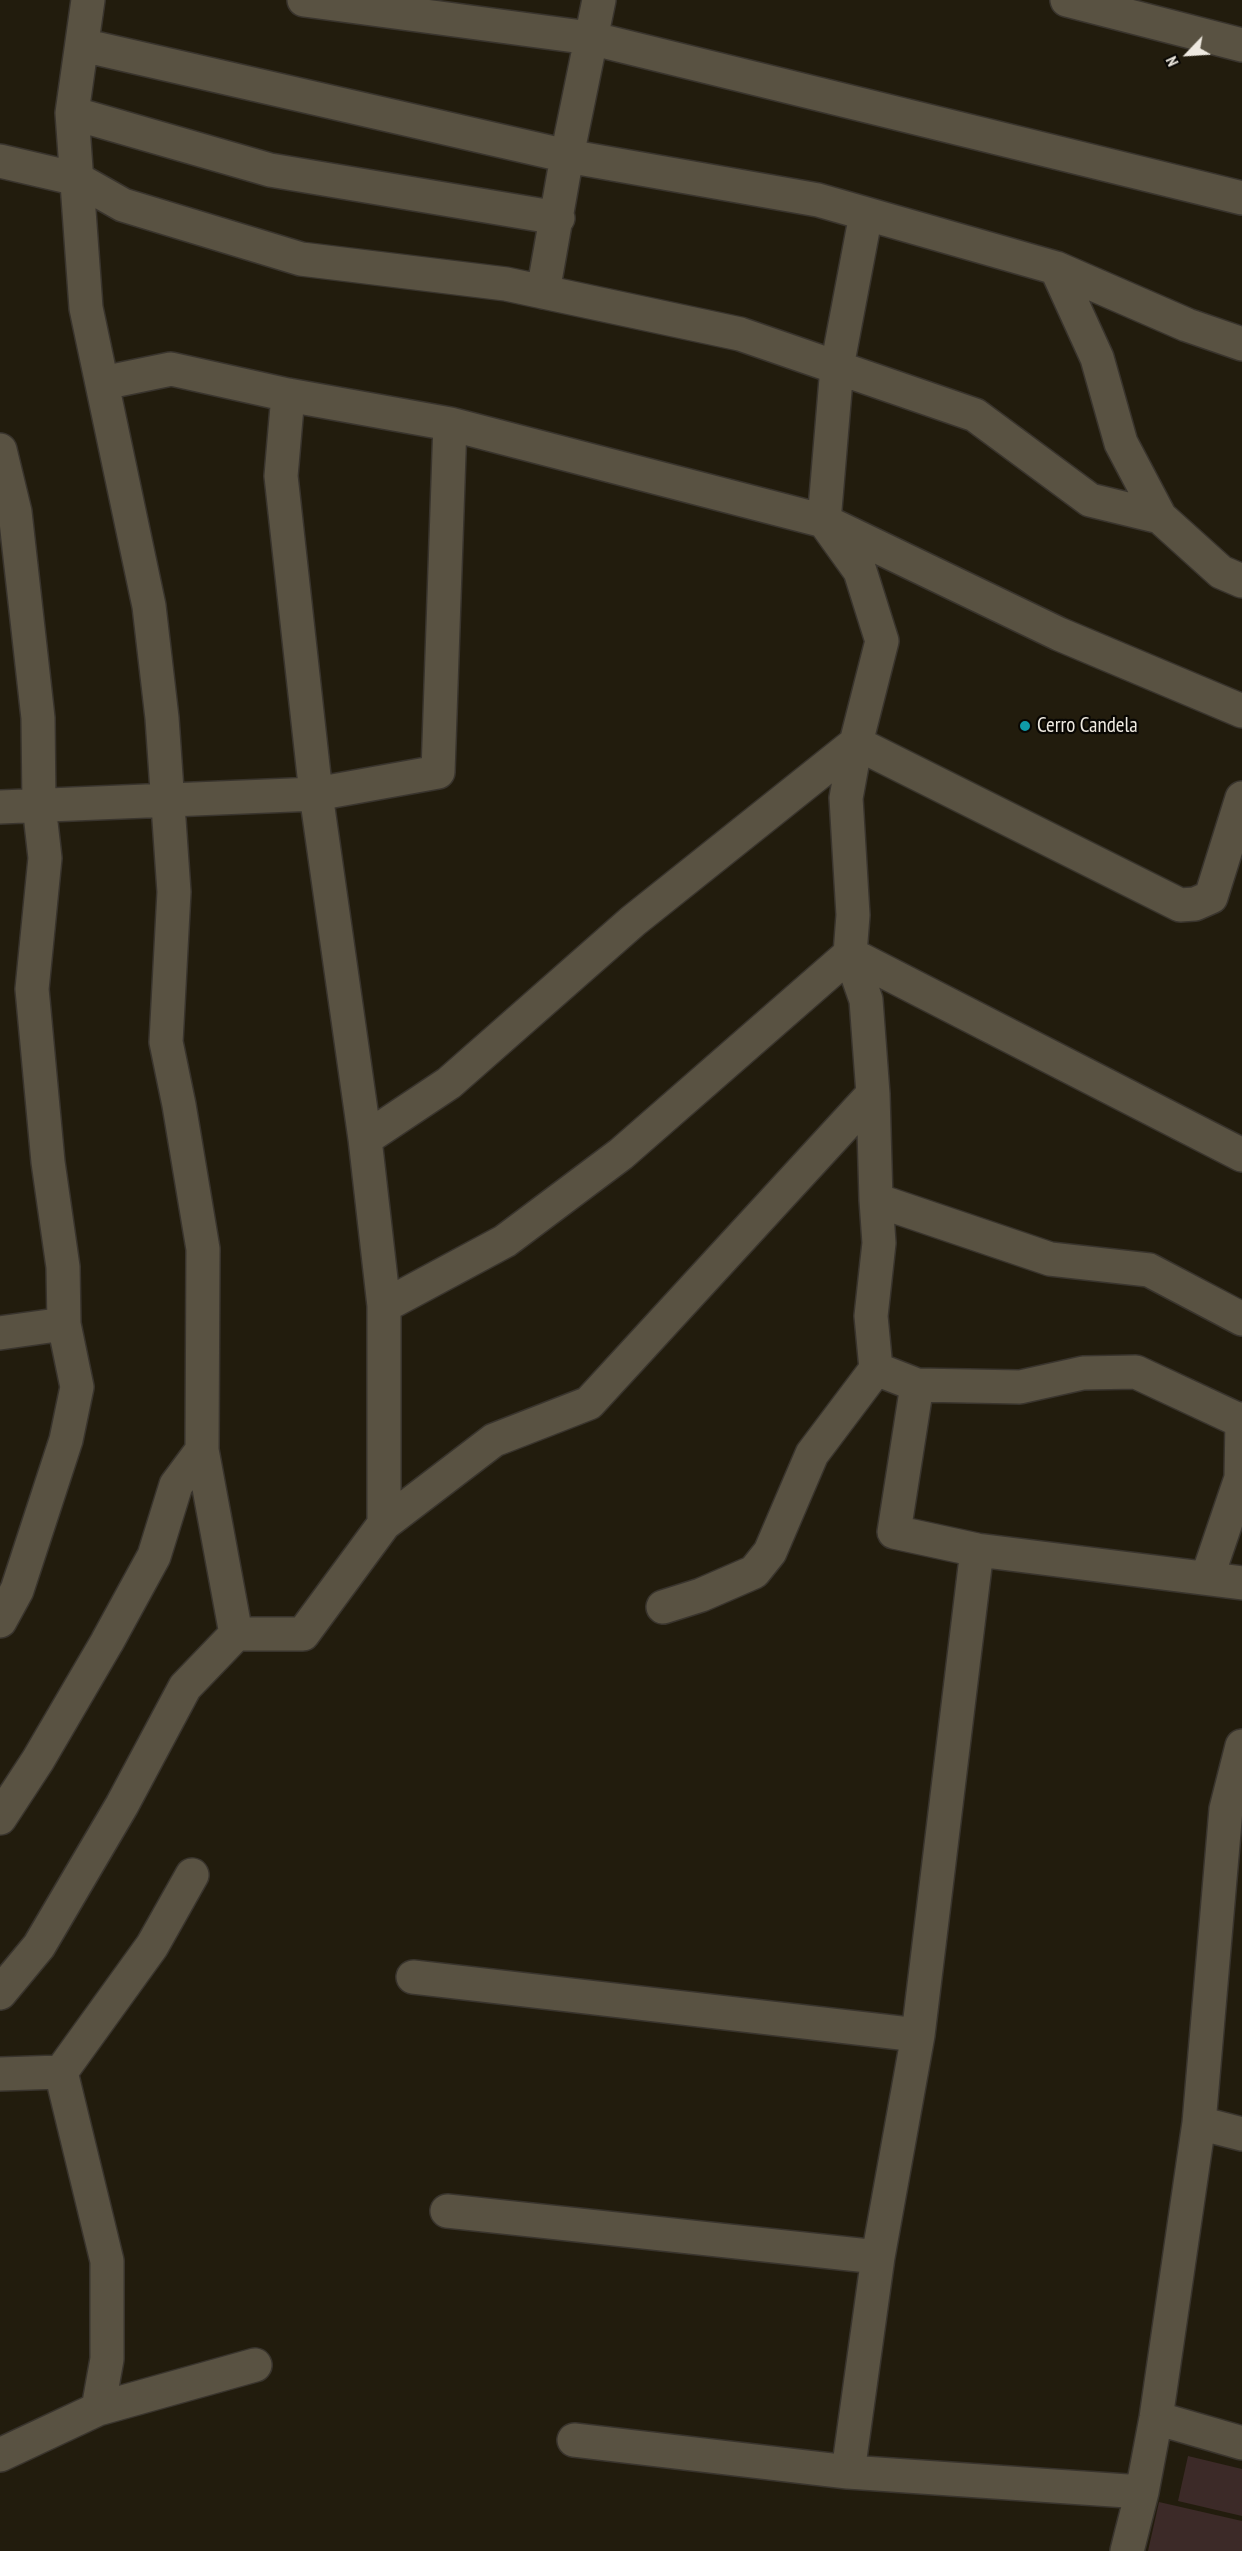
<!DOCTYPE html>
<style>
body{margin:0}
#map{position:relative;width:1242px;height:2551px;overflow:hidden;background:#221c0d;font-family:"PT Sans Narrow",sans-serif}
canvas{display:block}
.north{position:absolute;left:1158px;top:24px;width:60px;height:60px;-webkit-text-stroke:4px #090703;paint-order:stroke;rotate:245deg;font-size:16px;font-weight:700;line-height:24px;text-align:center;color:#efeae1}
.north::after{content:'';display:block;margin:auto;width:21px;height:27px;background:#efeae1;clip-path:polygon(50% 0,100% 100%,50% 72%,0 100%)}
</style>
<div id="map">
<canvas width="1242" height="2551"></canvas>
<div class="north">N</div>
</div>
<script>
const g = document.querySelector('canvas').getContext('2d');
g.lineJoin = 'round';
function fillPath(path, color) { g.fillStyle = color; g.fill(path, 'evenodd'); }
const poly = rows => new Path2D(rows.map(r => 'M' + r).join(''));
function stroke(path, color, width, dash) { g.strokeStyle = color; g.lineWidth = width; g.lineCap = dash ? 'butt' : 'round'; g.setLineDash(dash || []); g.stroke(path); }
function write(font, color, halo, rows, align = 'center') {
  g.font = font + ' "PT Sans Narrow",sans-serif'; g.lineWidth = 4.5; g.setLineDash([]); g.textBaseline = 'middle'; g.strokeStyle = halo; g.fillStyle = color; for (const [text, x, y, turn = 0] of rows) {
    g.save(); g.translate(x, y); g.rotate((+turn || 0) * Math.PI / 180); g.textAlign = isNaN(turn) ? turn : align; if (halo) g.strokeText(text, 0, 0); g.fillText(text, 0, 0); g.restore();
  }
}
const building = poly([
 [1188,2456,1242,2469,1242,2516,1178,2501],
 [1159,2502,1242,2521,1242,2551,1148,2551]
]);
const street = poly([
 [304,0,590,38,1242,198],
 [82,45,567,156,818,200,1056,268,1187,325,1242,344],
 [72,113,270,170,558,218],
 [0,161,77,179,123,205,301,259,506,284,740,334,975,415,1090,500,1160,517],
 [866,214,837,367,824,521,860,571,882,641,856,743,846,798,853,915,850,954,866,1000,873,1094,876,1200,879,1243,871,1316,876,1369,917,1385,894,1532,977,1550,1242,1583],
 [1056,268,1097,358,1121,443,1160,517,1221,572,1242,581],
 [543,292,567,156,599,0],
 [103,383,171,369,288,395,450,424,824,521,1059,634,1242,711],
 [288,395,281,476,316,794,365,1139,384,1306,384,1524],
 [0,450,15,512,38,718,39,805,45,858,32,989,48,1162,63,1267,64,1324,77,1387,66,1440,17,1590,0,1621],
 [0,807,316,794,438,772,450,424],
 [365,1139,449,1083,633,921,856,743,1180,905,1195,904,1211,897,1242,798],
 [876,1200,1050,1259,1149,1270,1242,1319],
 [384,1306,505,1241,621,1154,850,954,1242,1155],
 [0,1333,64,1324],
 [917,1385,1020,1387,1083,1373,1136,1372,1241,1421],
 [1207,1578,1241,1478,1242,1419],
 [663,1607,701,1595,754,1572,770,1552,812,1454,876,1369],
 [236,1634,303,1634,384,1524,494,1440,589,1403,873,1094],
 [0,1818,38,1760,107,1642,154,1556,176,1485,202,1450,203,1249,179,1105,166,1042,174,892,162,718,149,606,86,308,72,113,88,0],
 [413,1977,918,2035],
 [0,1993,39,1946,122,1805,185,1687,236,1634,202,1450],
 [0,2074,61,2072],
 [1199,2123,1242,2134],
 [447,2211,878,2257],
 [98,2409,107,2359,107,2261,61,2072,152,1946,192,1875],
 [1156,2418,1242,2443],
 [574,2440,848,2472,1142,2492],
 [0,2455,98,2409,255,2365],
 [848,2472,878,2257,918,2035,977,1550],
 [1127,2551,1142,2492,1156,2418,1199,2123,1226,1809,1242,1746]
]);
const secondary = poly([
 [1067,0,1242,45]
]);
const markers = [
 [1025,726,6,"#0f9aa8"]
];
const poiNames = [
 ["Cerro Candela",1037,726]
];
fillPath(building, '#3c2a28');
stroke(street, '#39342d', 36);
stroke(secondary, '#39342d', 36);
stroke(street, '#595242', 33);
stroke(secondary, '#595242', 33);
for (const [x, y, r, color] of markers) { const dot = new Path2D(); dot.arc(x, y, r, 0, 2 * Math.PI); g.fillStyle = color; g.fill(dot); stroke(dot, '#090703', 2); }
write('21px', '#efeae1', '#090703', poiNames, 'left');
</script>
